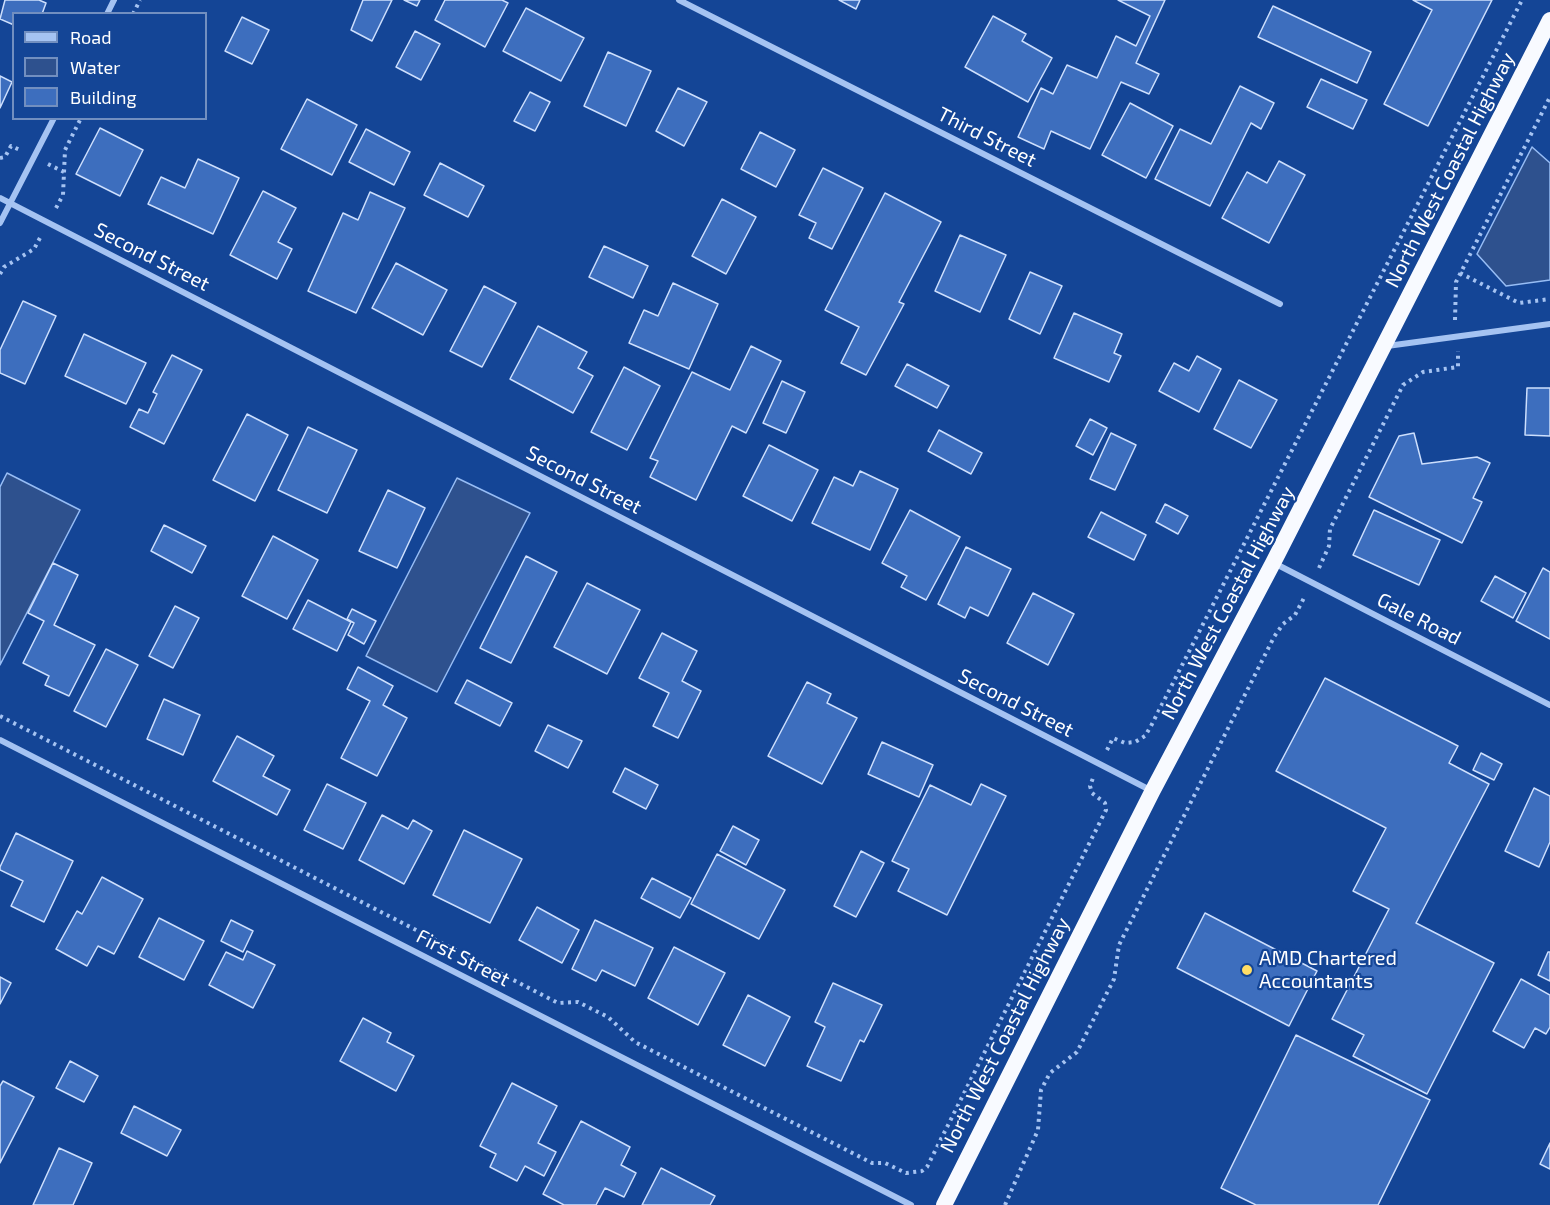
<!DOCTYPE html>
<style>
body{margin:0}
#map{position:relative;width:1550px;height:1205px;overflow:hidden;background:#144596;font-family:"Exo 2",sans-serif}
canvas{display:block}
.legend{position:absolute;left:12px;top:12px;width:195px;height:108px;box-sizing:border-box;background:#144596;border:2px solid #728fc0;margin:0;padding:8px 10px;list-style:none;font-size:18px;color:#fff}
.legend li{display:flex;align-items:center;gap:12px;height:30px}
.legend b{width:30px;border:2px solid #728fc0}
</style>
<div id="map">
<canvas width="1550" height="1205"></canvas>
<ul class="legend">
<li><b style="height:8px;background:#a5c3f2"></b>Road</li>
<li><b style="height:16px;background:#2e518e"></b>Water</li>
<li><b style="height:16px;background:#3d6ebe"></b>Building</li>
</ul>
</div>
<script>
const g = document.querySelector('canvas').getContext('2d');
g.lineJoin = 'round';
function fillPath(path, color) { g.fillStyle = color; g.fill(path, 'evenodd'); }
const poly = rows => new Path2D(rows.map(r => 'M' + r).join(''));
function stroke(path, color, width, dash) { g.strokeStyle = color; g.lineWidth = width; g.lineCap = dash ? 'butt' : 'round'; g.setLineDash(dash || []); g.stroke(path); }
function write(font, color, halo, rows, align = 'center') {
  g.font = font + ' "Exo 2",sans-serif'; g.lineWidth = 4.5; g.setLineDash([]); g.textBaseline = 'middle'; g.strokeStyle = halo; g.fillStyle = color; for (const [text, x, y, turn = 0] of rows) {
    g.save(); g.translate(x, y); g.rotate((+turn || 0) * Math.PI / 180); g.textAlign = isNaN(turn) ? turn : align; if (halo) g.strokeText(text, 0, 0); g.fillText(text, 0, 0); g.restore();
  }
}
const water = poly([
 [1532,147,1550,163,1550,280,1506,286,1477,254,1532,147],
 [7,473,80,510,0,665,0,487,7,473],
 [457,478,530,513,437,692,366,656,457,478]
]);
const building = poly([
 [5,0,39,0,46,3,42,14,14,14,14,25,0,19,5,0],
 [363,0,392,0,372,41,351,30,363,0],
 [404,0,420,0,417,6,404,0],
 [445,0,502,0,508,3,485,47,435,20,445,0],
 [839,0,860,0,856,9,839,0],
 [1118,0,1165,0,1136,63,1159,74,1149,94,1121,82,1090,149,1051,131,1044,149,1018,137,1041,88,1053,94,1067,65,1097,78,1116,36,1136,46,1150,16,1118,0],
 [1413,0,1492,0,1428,126,1384,104,1432,10,1413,0],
 [1273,6,1371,52,1357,83,1258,37,1273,6],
 [526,8,584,38,561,81,503,51,526,8],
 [993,16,1026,34,1022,41,1052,58,1028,102,965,67,993,16],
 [242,17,269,30,252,64,225,51,242,17],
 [415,31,440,44,421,80,396,67,415,31],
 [608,52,651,71,626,126,584,106,608,52],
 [0,76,12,82,0,108,0,76],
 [1321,79,1367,100,1353,129,1307,107,1321,79],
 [1240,86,1274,103,1261,129,1251,123,1210,206,1155,179,1180,129,1211,144,1240,86],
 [678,88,707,102,684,146,656,131,678,88],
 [530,92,550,102,535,131,514,121,530,92],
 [307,99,357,125,332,175,281,149,307,99],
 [1130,103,1173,126,1146,178,1102,155,1130,103],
 [100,128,143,150,120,196,76,174,100,128],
 [366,129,410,152,394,185,349,162,366,129],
 [760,132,795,150,776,187,741,169,760,132],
 [198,159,239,178,213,234,148,204,161,177,185,188,198,159],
 [1279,161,1305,175,1269,243,1222,218,1247,172,1267,183,1279,161],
 [440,163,484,186,468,217,424,195,440,163],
 [823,168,863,188,832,249,809,238,816,223,799,215,823,168],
 [263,191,296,208,278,242,292,249,277,279,230,255,263,191],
 [370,192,405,208,356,313,308,291,343,213,358,220,370,192],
 [885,193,941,222,899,302,904,304,866,375,841,363,859,327,825,310,885,193],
 [722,199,756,217,726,274,692,256,722,199],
 [960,235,1006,255,980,312,935,291,960,235],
 [604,246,648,266,633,298,589,277,604,246],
 [396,263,447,290,423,335,372,308,396,263],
 [1030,272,1062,286,1040,334,1009,319,1030,272],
 [673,283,718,304,689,369,629,343,644,310,658,316,673,283],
 [484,286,516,303,482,367,450,351,484,286],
 [23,301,56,316,25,384,0,373,0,350,23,301],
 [1074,313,1122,334,1114,353,1121,356,1109,382,1054,358,1074,313],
 [538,326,587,352,578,368,593,376,573,413,510,379,538,326],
 [84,334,146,363,126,404,65,376,84,334],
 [751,346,781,361,746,433,732,426,696,500,650,477,658,461,650,458,692,372,730,390,751,346],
 [172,355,202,370,164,444,130,427,139,409,148,413,157,394,153,392,172,355],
 [1197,356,1221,369,1199,412,1159,391,1174,363,1189,371,1197,356],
 [907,364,949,386,937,408,895,386,907,364],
 [624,367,660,386,627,450,591,432,624,367],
 [1239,380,1277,400,1251,448,1214,429,1239,380],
 [782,381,805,392,786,433,763,423,782,381],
 [1527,388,1550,388,1550,436,1525,435,1527,388],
 [247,414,288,435,255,501,213,480,247,414],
 [1090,419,1107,428,1093,455,1076,446,1090,419],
 [308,427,357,450,327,513,278,490,308,427],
 [939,430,982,453,971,474,928,451,939,430],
 [1111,433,1136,445,1115,490,1090,479,1111,433],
 [1414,433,1422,464,1477,457,1490,463,1473,498,1482,502,1462,543,1369,497,1399,436,1414,433],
 [769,445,818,470,792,521,743,496,769,445],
 [860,471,898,489,870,550,812,523,834,477,853,486,860,471],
 [388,490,425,508,397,568,359,551,388,490],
 [1165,504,1188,516,1178,534,1156,522,1165,504],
 [910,510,960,537,926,600,901,587,907,576,882,563,910,510],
 [1374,510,1440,540,1419,585,1353,555,1374,510],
 [1101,512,1146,535,1134,560,1088,537,1101,512],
 [164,525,206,546,192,573,151,551,164,525],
 [273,536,318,560,287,619,242,596,273,536],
 [966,547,1011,569,988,616,970,607,965,618,938,604,966,547],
 [526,556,557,572,511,663,480,648,526,556],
 [53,563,78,575,54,625,95,645,69,696,45,685,49,676,23,663,44,621,28,613,53,563],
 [1543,568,1550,572,1550,639,1516,621,1543,568],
 [1495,576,1526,593,1513,618,1481,601,1495,576],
 [587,583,640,610,607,674,554,647,587,583],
 [1033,593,1074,614,1048,665,1007,643,1033,593],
 [308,600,351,622,337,651,293,629,308,600],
 [175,606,199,618,173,668,149,656,175,606],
 [352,609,376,621,364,644,348,635,354,623,347,619,352,609],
 [662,633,697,651,682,681,701,691,678,738,653,726,669,693,639,678,662,633],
 [106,649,138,665,106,727,74,711,106,649],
 [358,667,393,686,383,705,407,718,377,776,341,758,370,701,347,689,358,667],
 [1325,678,1458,746,1449,763,1489,784,1416,923,1494,963,1427,1094,1353,1056,1364,1035,1332,1019,1389,909,1353,891,1386,828,1276,771,1325,678],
 [467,680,512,703,500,726,455,703,467,680],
 [807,682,831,694,827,703,857,718,822,784,768,756,807,682],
 [164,699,200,715,183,755,147,739,164,699],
 [548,725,582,741,568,768,535,751,548,725],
 [237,736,274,756,263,776,290,790,277,815,213,781,237,736],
 [882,742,933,765,919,797,868,774,882,742],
 [1481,753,1502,764,1494,780,1473,770,1481,753],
 [625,768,658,785,646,809,613,792,625,768],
 [327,784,366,803,343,849,304,830,327,784],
 [981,784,1006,796,947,915,898,891,909,869,892,861,930,785,971,805,981,784],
 [1534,788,1550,796,1550,842,1539,867,1505,851,1534,788],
 [382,815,408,829,413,820,432,831,404,884,359,860,382,815],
 [733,826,759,840,746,865,720,851,733,826],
 [464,830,522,859,490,923,433,895,464,830],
 [16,833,73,861,44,922,11,906,23,881,0,870,0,867,16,833],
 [861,851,884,863,856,917,834,906,861,851],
 [717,854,785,890,759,939,691,904,717,854],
 [102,877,143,899,114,954,98,946,87,966,56,949,77,911,82,914,102,877],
 [652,878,691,898,680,918,641,898,652,878],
 [537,907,579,930,562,963,519,940,537,907],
 [1205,913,1317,971,1289,1026,1177,968,1205,913],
 [159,918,204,941,184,980,139,957,159,918],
 [231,920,253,931,243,952,221,941,231,920],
 [595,920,653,948,635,986,602,970,596,981,572,969,595,920],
 [674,947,725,973,698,1025,648,998,674,947],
 [247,951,275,965,253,1008,209,985,226,952,243,960,247,951],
 [1548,952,1550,952,1550,981,1538,975,1548,952],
 [0,977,11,983,0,1004,0,977],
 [1521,979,1550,995,1550,1027,1546,1034,1535,1028,1524,1048,1493,1031,1521,979],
 [833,983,882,1005,864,1042,860,1040,841,1081,807,1066,825,1027,815,1022,833,983],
 [748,995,790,1017,765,1066,723,1045,748,995],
 [363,1018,391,1033,387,1042,414,1056,396,1091,340,1061,363,1018],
 [1296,1035,1430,1100,1378,1205,1256,1205,1221,1188,1296,1035],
 [70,1061,98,1076,84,1102,56,1088,70,1061],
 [3,1081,34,1097,0,1163,0,1086,3,1081],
 [512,1083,557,1106,538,1143,556,1152,544,1176,525,1166,517,1181,490,1167,496,1154,480,1146,512,1083],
 [134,1106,181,1130,167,1156,121,1133,134,1106],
 [581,1121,630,1147,621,1165,636,1173,624,1197,605,1188,596,1205,564,1205,543,1194,581,1121],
 [1550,1143,1550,1169,1540,1164,1550,1143],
 [59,1148,92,1163,73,1205,33,1205,59,1148],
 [661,1168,715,1196,710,1205,642,1205,661,1168]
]);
const path = poly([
 [133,14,140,0],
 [0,158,5,157,11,146,20,150],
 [48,164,64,172],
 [56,208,63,195,65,150,81,118],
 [1460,273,1519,303,1550,299],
 [0,274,4,267,34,249,41,236],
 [1455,320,1456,282,1550,97],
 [1319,568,1329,546,1330,529,1403,385,1423,372,1458,367,1458,351],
 [0,716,558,1003,578,1002,608,1017,635,1042,872,1163,885,1163,906,1173,922,1171,927,1167,1106,810,1105,803,1092,793,1090,786,1093,778],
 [1107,750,1113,738,1125,743,1135,742,1145,736,1151,726,1522,0],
 [1005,1205,1038,1130,1041,1090,1050,1073,1077,1052,1114,979,1119,945,1274,637,1283,624,1295,615,1305,596]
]);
const minor = poly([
 [679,0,1280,304],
 [107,14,114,0],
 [0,198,1152,791],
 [0,223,54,118],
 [1387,346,1550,324],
 [1274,563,1550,705],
 [0,740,911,1205]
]);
const trunk = poly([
 [944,1205,1152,792,1273,563,1550,20]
]);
const markers = [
 [1247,970,6,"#fd6"]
];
const streetNames = [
 ["Third Street",987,137,27],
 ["North West Coastal Highway",1450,170,-63],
 ["Second Street",152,257,27],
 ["Second Street",584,480,27],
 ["North West Coastal Highway",1228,603,-62],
 ["Gale Road",1419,619,27],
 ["Second Street",1016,703,27],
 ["First Street",463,958,27],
 ["North West Coastal Highway",1005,1035,-63]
];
const poiNames = [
 ["AMD Chartered",1259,958],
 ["Accountants",1259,981]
];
fillPath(water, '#2e518e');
stroke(water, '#97bdf5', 1.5);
fillPath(building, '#3d6ebe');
stroke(building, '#cddffd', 1.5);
stroke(path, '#a5c3f2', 4, [3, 4.5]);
stroke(minor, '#a5c3f2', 6);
stroke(trunk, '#f8faff', 16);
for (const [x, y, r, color] of markers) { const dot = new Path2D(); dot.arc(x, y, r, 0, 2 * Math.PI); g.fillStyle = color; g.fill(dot); stroke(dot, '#144596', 2); }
write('20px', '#fff', '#144596', streetNames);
write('20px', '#fff', '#144596', poiNames, 'left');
</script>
